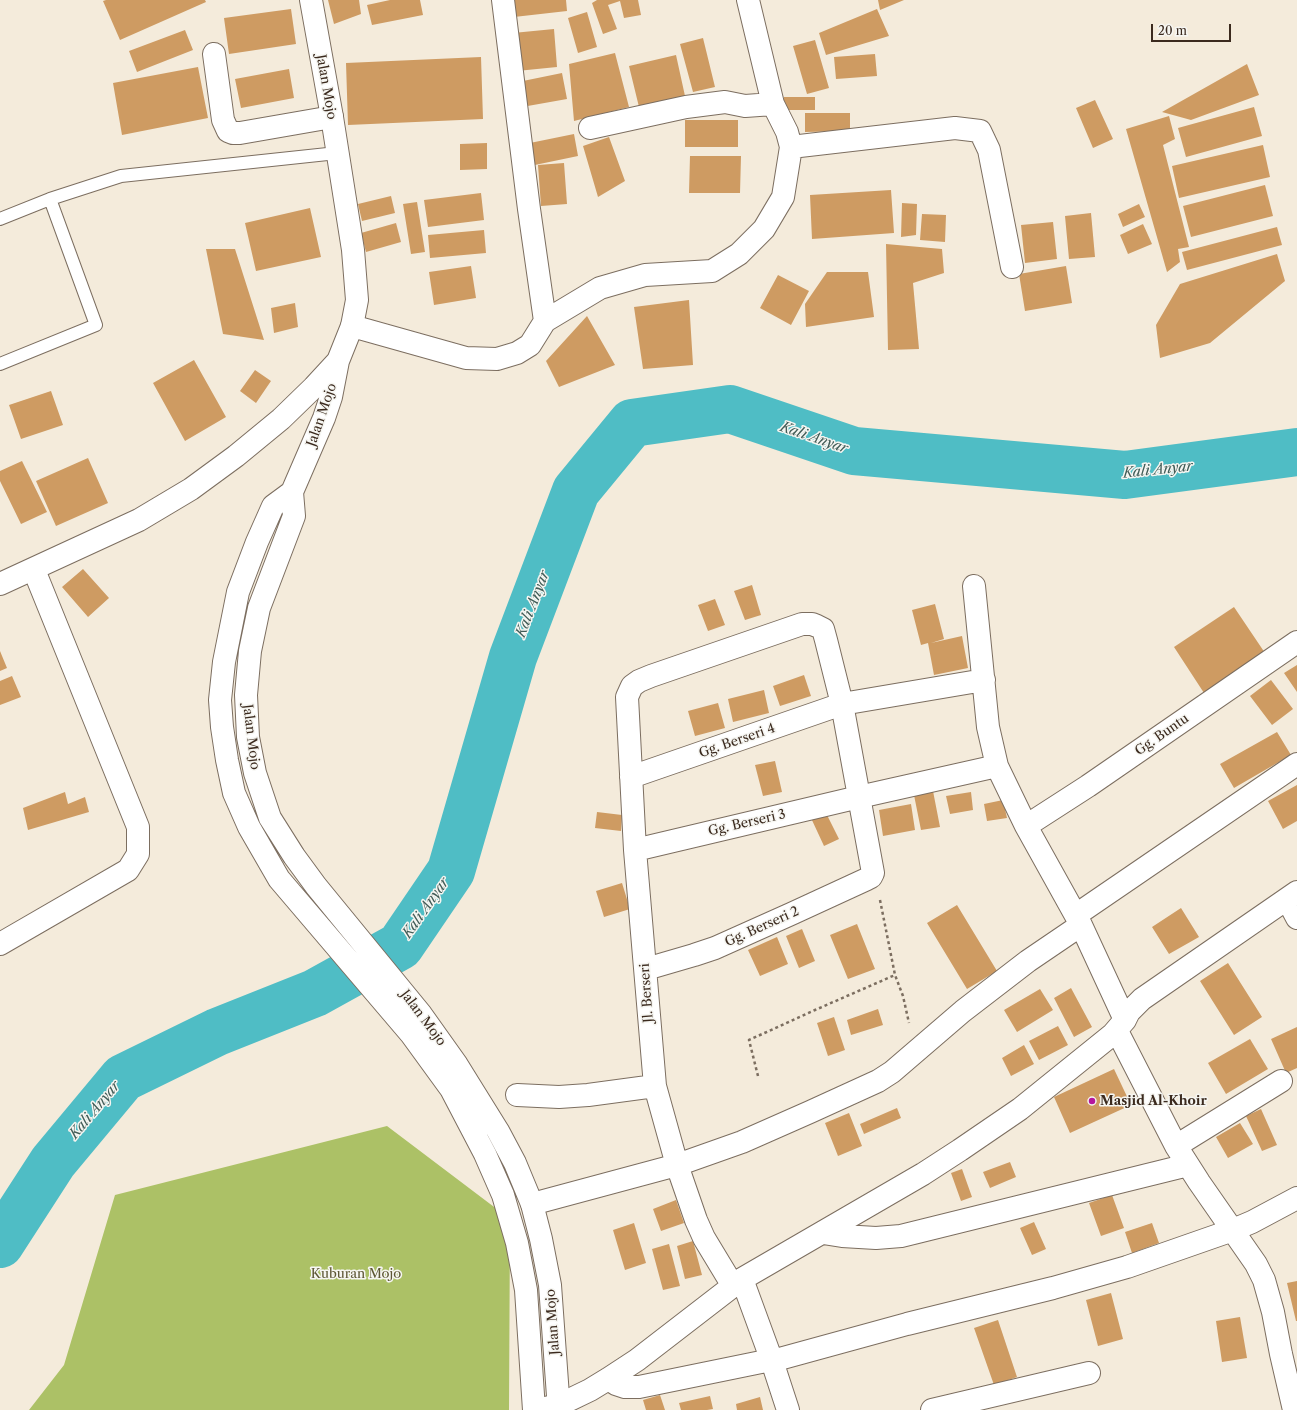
<!DOCTYPE html>
<style>
body{margin:0}
#map{position:relative;width:1297px;height:1410px;overflow:hidden;background:#f4ebdb;font-family:"Libre Caslon Text",serif}
canvas{display:block}
.scale{position:absolute;left:1151px;top:24px;width:80px;height:18px;box-sizing:border-box;border:2px solid #3b2a1e;border-top:0;padding-left:5px;font-size:12px;line-height:14px;white-space:nowrap;color:#3b2a1e;-webkit-text-stroke:3px #f6f6f2;paint-order:stroke}
</style>
<div id="map">
<canvas width="1297" height="1410"></canvas>
<div class="scale">20 m</div>
</div>
<script>
const g = document.querySelector('canvas').getContext('2d');
g.lineJoin = 'round';
function fillPath(path, color) { g.fillStyle = color; g.fill(path, 'evenodd'); }
const poly = rows => new Path2D(rows.map(r => 'M' + r).join(''));
function stroke(path, color, width, dash) { g.strokeStyle = color; g.lineWidth = width; g.lineCap = dash ? 'butt' : 'round'; g.setLineDash(dash || []); g.stroke(path); }
function write(font, color, halo, rows, align = 'center') {
  g.font = font + ' "Libre Caslon Text",serif'; g.lineWidth = 3; g.setLineDash([]); g.textBaseline = 'middle'; g.strokeStyle = halo; g.fillStyle = color; for (const [text, x, y, turn = 0] of rows) {
    g.save(); g.translate(x, y); g.rotate((+turn || 0) * Math.PI / 180); g.textAlign = isNaN(turn) ? turn : align; if (halo) g.strokeText(text, 0, 0); g.fillText(text, 0, 0); g.restore();
  }
}
const green = poly([
 [387,1126,510,1219,509,1410,29,1410,64,1365,115,1195]
]);
const river = poly([
 [0,1244,53,1162,123,1078,217,1032,315,993,400,946,451,871,513,657,576,491,632,423,730,409,854,451,1125,475,1297,452]
]);
const building = poly([
 [106,0,205,0,206,2,120,40,103,1],
 [328,0,359,0,361,14,334,24],
 [390,0,420,0,423,15,372,25,367,5],
 [512,0,566,0,567,11,514,17],
 [597,0,638,0,641,15,624,18,620,1,608,5,617,29,603,34,592,3],
 [878,0,904,0,880,10],
 [291,9,296,44,229,54,224,18],
 [877,9,889,36,826,55,819,33],
 [587,12,597,47,578,53,568,18],
 [554,29,557,67,517,71,513,33],
 [185,30,193,50,137,72,129,51],
 [703,38,715,87,693,92,680,44],
 [815,40,829,88,807,94,793,46],
 [615,53,629,107,574,121,569,64],
 [875,54,877,76,836,79,834,57],
 [676,55,685,96,639,107,629,66],
 [481,57,483,119,348,125,346,63],
 [1247,64,1259,95,1191,120,1162,112],
 [198,67,208,118,122,135,113,83],
 [289,69,294,98,241,108,235,79],
 [562,73,567,99,522,107,518,82],
 [784,97,815,97,815,110,784,110],
 [1095,100,1113,139,1093,148,1076,108],
 [1254,107,1262,136,1186,157,1178,128],
 [805,113,850,113,850,131,805,132],
 [1169,116,1175,139,1163,145,1189,247,1178,249,1180,262,1167,272,1126,129],
 [685,120,738,120,738,147,685,147],
 [574,134,578,156,530,166,525,144],
 [609,137,625,181,598,197,583,146],
 [487,143,487,169,460,170,460,144],
 [1263,145,1270,177,1179,198,1172,166],
 [690,156,741,156,740,193,689,193],
 [564,163,567,204,541,206,538,165],
 [1265,185,1273,216,1191,237,1183,206],
 [891,190,894,233,812,239,810,195],
 [481,193,484,220,428,227,424,200],
 [391,196,395,213,362,221,358,204],
 [417,202,425,252,411,254,403,204],
 [902,203,917,204,916,235,901,237],
 [1139,204,1145,217,1123,227,1118,214],
 [310,208,321,257,256,271,245,223],
 [1091,213,1095,257,1069,259,1065,216],
 [922,214,946,215,945,242,920,240],
 [1053,222,1057,259,1025,263,1021,225],
 [396,223,401,242,366,252,361,233],
 [1143,224,1152,244,1128,254,1120,235],
 [1277,227,1282,245,1187,270,1182,252],
 [484,230,486,253,430,258,428,235],
 [886,244,942,249,944,273,913,283,919,349,888,350],
 [206,249,235,249,264,340,223,334],
 [1277,254,1285,281,1210,343,1160,358,1156,325,1180,284],
 [471,266,476,298,434,305,429,272],
 [1066,266,1072,303,1025,311,1019,274],
 [827,272,868,272,874,317,806,327,805,304],
 [778,275,809,291,791,325,760,308],
 [689,300,693,365,643,369,634,307],
 [295,303,298,327,274,333,271,308],
 [587,316,615,365,559,387,546,361],
 [194,360,226,417,185,441,153,383],
 [255,370,271,381,256,403,240,391],
 [51,391,63,425,21,439,9,405],
 [88,458,108,503,56,526,36,481],
 [22,461,47,512,21,524,0,481,0,471],
 [83,569,109,598,88,617,62,587],
 [752,585,761,615,745,620,734,591],
 [715,599,725,625,708,631,698,605],
 [935,604,944,639,931,643,962,636,968,668,934,675,928,643,921,645,912,610],
 [1234,607,1265,653,1204,693,1174,647],
 [0,651,7,668,0,671],
 [1297,665,1297,692,1284,673],
 [804,675,811,696,780,706,773,686],
 [12,676,21,697,0,705,0,681],
 [1271,680,1293,709,1272,725,1250,696],
 [764,690,769,713,733,722,728,699],
 [718,703,725,728,695,736,688,711],
 [1277,732,1291,755,1234,788,1220,764],
 [775,761,782,792,763,796,755,765],
 [1297,785,1297,821,1283,829,1268,801],
 [933,791,940,827,921,830,914,795],
 [65,792,68,804,85,797,89,812,28,830,23,808],
 [971,792,973,810,950,814,946,796],
 [1003,800,1007,818,987,821,984,804],
 [911,804,915,830,883,836,879,810],
 [825,811,839,839,824,846,811,818],
 [597,812,622,815,621,831,595,828],
 [622,883,630,909,604,917,596,891],
 [957,905,997,971,967,989,927,923],
 [1181,908,1199,937,1169,954,1152,927],
 [857,924,875,969,848,979,830,935],
 [802,929,815,961,799,968,786,936],
 [777,937,788,964,760,976,748,950],
 [1228,963,1262,1017,1234,1035,1200,981],
 [1071,988,1092,1027,1074,1037,1054,998],
 [1040,989,1053,1010,1017,1032,1004,1010],
 [878,1009,883,1025,851,1035,847,1020],
 [834,1017,845,1050,828,1056,817,1023],
 [1058,1026,1068,1045,1039,1060,1029,1041],
 [1297,1027,1297,1068,1286,1073,1271,1039],
 [1250,1039,1268,1069,1226,1094,1208,1063],
 [1024,1045,1034,1064,1011,1076,1002,1058],
 [1114,1069,1131,1105,1070,1133,1054,1097],
 [897,1108,901,1118,864,1134,860,1124],
 [1261,1109,1277,1145,1262,1151,1246,1116],
 [849,1113,862,1146,838,1156,825,1123],
 [1240,1123,1253,1144,1228,1158,1216,1137],
 [1010,1162,1016,1177,990,1188,983,1172],
 [962,1169,972,1197,961,1201,951,1173],
 [1112,1195,1124,1228,1101,1236,1089,1203],
 [676,1200,684,1223,661,1231,653,1209],
 [1034,1222,1046,1249,1032,1255,1020,1228],
 [634,1223,646,1263,625,1270,613,1230],
 [1152,1223,1159,1243,1132,1253,1125,1232],
 [693,1241,702,1275,685,1279,677,1246],
 [669,1244,680,1286,663,1290,652,1249],
 [1297,1281,1297,1321,1296,1321,1287,1283],
 [1111,1293,1123,1339,1098,1346,1086,1300],
 [1240,1317,1247,1358,1222,1362,1216,1321],
 [998,1320,1017,1377,994,1385,974,1328],
 [660,1395,665,1410,646,1410,643,1400],
 [710,1396,713,1409,707,1410,681,1410,679,1403],
 [760,1397,763,1410,737,1410,736,1404]
]);
const path = poly([
 [880,900,895,975,903,996,909,1023],
 [758,1076,749,1040,815,1010,895,975]
]);
const service = poly([
 [0,219,50,199,121,176,337,153],
 [0,364,96,325,50,199]
]);
const minor = poly([
 [214,54,223,120,228,131,233,133,240,133,332,117],
 [590,128,686,107,725,102,745,106,773,104],
 [791,147,955,128,980,131,989,150,1012,267],
 [545,321,600,288,645,275,712,271,739,254,764,229,783,197,791,147,787,132,773,104,748,0],
 [352,326,466,358,497,359,517,353,530,345,545,321,529,209,503,0],
 [974,586,988,727,997,766,1026,826,1081,925,1125,1020],
 [631,777,842,704,984,680],
 [1026,826,1088,786,1297,642],
 [635,850,859,797,997,766],
 [1287,899,1297,918],
 [1076,915,1297,764],
 [0,944,128,870,138,854,138,827,34,570],
 [646,969,694,955,715,948,791,914,867,879,871,877,873,873,842,704,826,640,823,629,817,626,812,624,802,624,651,676,639,681,632,686,627,697,635,850,655,1086,677,1165,696,1220,704,1238,733,1286],
 [1117,1031,1176,1146,1199,1182,1256,1264,1264,1280,1273,1312,1281,1354,1294,1410],
 [517,1095,559,1097,588,1095,655,1086],
 [1176,1146,1281,1081],
 [532,1204,677,1165,742,1142,810,1112,878,1081,892,1072,963,1011,1028,961,1081,925],
 [823,1233,842,1236,876,1238,901,1236,1188,1165],
 [742,1279,772,1361,788,1410],
 [772,1361,907,1324,1053,1288,1127,1267,1233,1230,1252,1222,1297,1198],
 [608,1379,616,1384,625,1387,639,1387,771,1360],
 [536,1410,559,1405,590,1390,608,1379,637,1360,742,1279,923,1174,960,1150,1020,1109,1113,1034,1125,1020,1129,1012,1142,999,1297,892],
 [932,1410,1089,1373]
]);
const tertiary = poly([
 [311,0,332,117,353,250,357,300,352,326,338,361,331,397,324,418,292,492,294,516,259,608,250,651,246,695,248,737,255,773,270,818,294,856,316,886,420,1013,457,1065,498,1131,515,1163,532,1204,541,1239,550,1285,559,1410],
 [292,492,273,506,257,542,238,592,224,662,220,700,222,727,227,760,234,793,249,827,279,879,411,1034,451,1089,485,1154,503,1195,517,1243,526,1290,534,1410],
 [0,584,139,520,191,489,236,456,281,419,314,387,338,361]
]);
const markers = [
 [1092,1101,4,"#b5179e"]
];
const streetNames = [
 ["Jalan Mojo",326,87,80],
 ["Jalan Mojo",322,415,-71],
 ["Gg. Buntu",1162,735,-35],
 ["Jalan Mojo",251,737,83],
 ["Gg. Berseri 4",737,741,-19],
 ["Gg. Berseri 3",747,823,-13],
 ["Gg. Berseri 2",762,927,-24],
 ["Jl. Berseri",647,993,-94],
 ["Jalan Mojo",423,1018,53],
 ["Jalan Mojo",553,1322,-94]
];
const poiNames = [
 ["Masjid Al-Khoir",1100,1101]
];
const parkNames = [
 ["Kuburan Mojo",356,1274]
];
const waterNames = [
 ["Kali Anyar",814,438,19],
 ["Kali Anyar",1158,470,-6],
 ["Kali Anyar",533,604,-69],
 ["Kali Anyar",426,908,-55],
 ["Kali Anyar",95,1110,-50]
];
fillPath(green, '#acc166');
stroke(river, '#4fbdc5', 48);
fillPath(building, '#ce9b62');
stroke(service, '#7c6e60', 14);
stroke(minor, '#7c6e60', 24);
stroke(tertiary, '#7c6e60', 24);
stroke(path, '#7c6e60', 2.5, [3, 3]);
stroke(service, '#fff', 12);
stroke(minor, '#fff', 22);
stroke(tertiary, '#fff', 22);
for (const [x, y, r, color] of markers) { const dot = new Path2D(); dot.arc(x, y, r, 0, 2 * Math.PI); g.fillStyle = color; g.fill(dot); stroke(dot, '#f6f6f2', 1.5); }
write('13px', '#3b2a1e', '#f6f6f2', streetNames);
write('bold 13px', '#3b2a1e', '#f6f6f2', poiNames, 'left');
write('13px', '#5d5734', '#f6f6f2', parkNames);
write('italic 14px', '#425d58', '#f6f6f2', waterNames);
</script>
